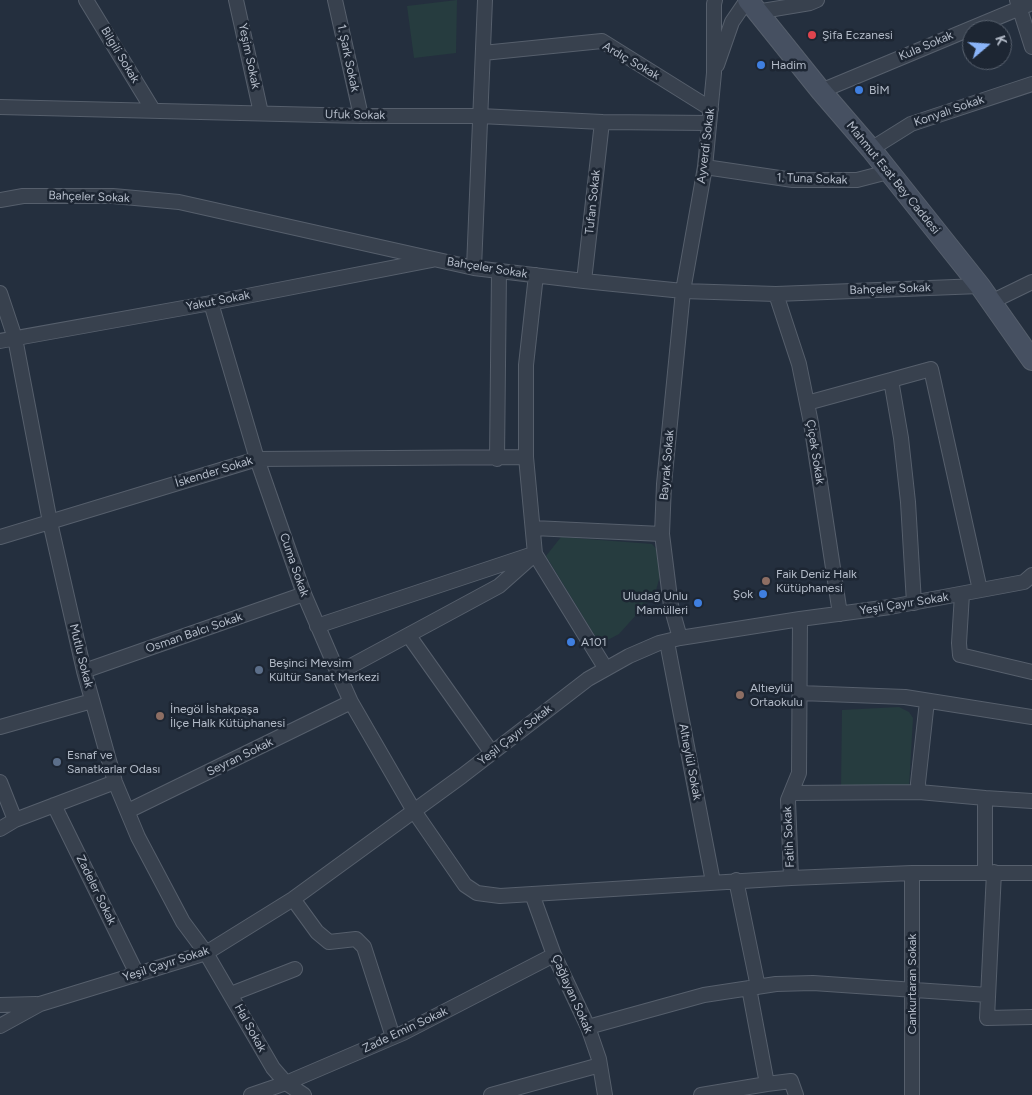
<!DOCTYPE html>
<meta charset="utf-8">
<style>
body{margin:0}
#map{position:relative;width:1032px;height:1095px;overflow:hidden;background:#242f3e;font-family:Figtree,sans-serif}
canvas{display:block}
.north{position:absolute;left:962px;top:20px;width:50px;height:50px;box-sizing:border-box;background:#1d2633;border:1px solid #59626f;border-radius:50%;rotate:72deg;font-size:14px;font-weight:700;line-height:20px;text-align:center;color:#b4bcc9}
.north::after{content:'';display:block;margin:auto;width:18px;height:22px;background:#8ab4f8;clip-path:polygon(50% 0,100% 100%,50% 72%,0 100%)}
</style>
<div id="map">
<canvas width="1032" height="1095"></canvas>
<div class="north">K</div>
</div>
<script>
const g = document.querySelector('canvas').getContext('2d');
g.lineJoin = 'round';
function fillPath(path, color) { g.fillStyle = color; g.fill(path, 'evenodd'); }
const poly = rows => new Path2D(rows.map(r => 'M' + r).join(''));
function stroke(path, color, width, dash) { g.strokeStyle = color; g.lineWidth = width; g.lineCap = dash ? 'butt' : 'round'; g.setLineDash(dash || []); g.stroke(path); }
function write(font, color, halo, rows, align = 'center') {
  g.font = font + ' Figtree,sans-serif'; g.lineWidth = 5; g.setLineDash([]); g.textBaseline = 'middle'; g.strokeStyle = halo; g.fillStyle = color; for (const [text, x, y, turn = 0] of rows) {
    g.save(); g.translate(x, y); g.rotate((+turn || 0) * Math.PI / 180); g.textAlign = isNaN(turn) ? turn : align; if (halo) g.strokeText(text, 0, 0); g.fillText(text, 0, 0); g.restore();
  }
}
const green = poly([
 [457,0,456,53,414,58,407,6],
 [561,537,652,544,658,551,661,572,655,594,619,634,600,644,546,556],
 [899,707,909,712,913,718,909,787,841,788,842,710]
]);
const street = poly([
 [86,0,153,110],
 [236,0,261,113],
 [335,0,361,116],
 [1017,0,1032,47],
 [756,12,810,3,817,0],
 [483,53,602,41,711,109],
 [717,65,732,22,747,0],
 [821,91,1032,3],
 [0,107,361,116,480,116,602,122,709,123],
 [871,149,911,124,1032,84],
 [705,167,793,180,857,180,888,172],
 [0,200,23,196,113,196,179,202,474,268,584,281,683,291,776,294,980,286],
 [474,268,485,0],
 [536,275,526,365,526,457,535,554,606,669],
 [584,281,602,122],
 [0,293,15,338,50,522,84,671,115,782,138,837,183,922,206,953,273,1068,286,1083,304,1095],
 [776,294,799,364,811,423,840,614],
 [991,302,1032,282],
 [211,303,257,459,304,594,338,673,351,702,414,811,465,885,477,893,500,896,791,878,912,873,1032,873],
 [0,341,211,303,432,260],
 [891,380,931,369,980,590],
 [807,403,891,380,901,438,908,502,914,603],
 [497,459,499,271],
 [533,528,662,534],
 [0,537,257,459,526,457],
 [962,594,959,643,960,655,1032,672],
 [317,626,530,555],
 [409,636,492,753],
 [680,638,671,606,662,534,664,484,683,291,705,167,714,73,714,4,715,0],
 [667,642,713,882],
 [84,671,304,594],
 [338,673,499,586,535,554],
 [800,693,905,697,1032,717],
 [927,701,918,783,919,792,985,798,985,872],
 [0,727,92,701],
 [0,782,15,820],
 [791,793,919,792],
 [985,798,1032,801],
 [54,805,137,974],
 [128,811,351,702],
 [0,829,15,820,115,782],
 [994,872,987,1018,1032,1017],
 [791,878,788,800,799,773,800,619],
 [736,880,758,987],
 [532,894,554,955,588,1027,599,1059,605,1095],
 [293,899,317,932,329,942,356,939,364,947,393,1037],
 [749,988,767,1084,791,1081,796,1095],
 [231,994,295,969],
 [0,1005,36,1004],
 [0,1026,40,1004,206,953,293,899,462,776,588,679,629,656,659,643,680,638,800,619,890,607,1024,582,1032,575],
 [588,1027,704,995,776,984,813,983,988,995],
 [251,1095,286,1083,403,1033,554,955],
 [491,1095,600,1065],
 [701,1095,767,1084],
 [912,1095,912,873]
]);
const secondary = poly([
 [748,0,821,91,871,149,980,286,1032,360]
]);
const markers = [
 [812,35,5,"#e0444e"],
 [761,65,5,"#3f7fe0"],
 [859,90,5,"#3f7fe0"],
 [766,581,5,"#8d6e63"],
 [763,594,5,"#3f7fe0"],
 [698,603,5,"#3f7fe0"],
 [571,642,5,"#3f7fe0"],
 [259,670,5,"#5c6f8a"],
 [740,695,5,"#8d6e63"],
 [160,716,5,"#8d6e63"],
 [57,762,5,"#5c6f8a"]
];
const poiNames = [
 ["Şifa Eczanesi",822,35],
 ["Hadim",771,65],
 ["BİM",869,90],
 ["Faik Deniz Halk",776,574],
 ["Kütüphanesi",776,588],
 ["Şok",753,594,"right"],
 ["Uludağ Unlu",688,596,"right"],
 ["Mamülleri",688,610,"right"],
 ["A101",581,642],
 ["Beşinci Mevsim",269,663],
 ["Kültür Sanat Merkezi",269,677],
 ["Altıeylül",750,688],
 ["Ortaokulu",750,702],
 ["İnegöl İshakpaşa",170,709],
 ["İlçe Halk Kütüphanesi",170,723],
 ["Esnaf ve",67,755],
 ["Sanatkarlar Odası",67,769]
];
const streetNames = [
 ["Kula Sokak",926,46,-23],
 ["Bilgili Sokak",120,55,59],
 ["Yeşim Sokak",249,56,78],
 ["1. Şark Sokak",348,58,78],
 ["Ardıç Sokak",631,61,30],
 ["Konyalı Sokak",949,111,-19],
 ["Ufuk Sokak",355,115,1],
 ["Ayverdi Sokak",706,146,-83],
 ["Mahmut Esat Bey Caddesi",893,178,51],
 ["1. Tuna Sokak",812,179,2],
 ["Bahçeler Sokak",89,197,2],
 ["Tufan Sokak",593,202,-84],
 ["Bahçeler Sokak",487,268,9],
 ["Bahçeler Sokak",890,289,-2],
 ["Yakut Sokak",218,301,-11],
 ["Çiçek Sokak",815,452,81],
 ["Bayrak Sokak",667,465,-85],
 ["İskender Sokak",214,472,-17],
 ["Cuma Sokak",294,565,71],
 ["Yeşil Çayır Sokak",904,604,-9],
 ["Osman Balcı Sokak",194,633,-19],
 ["Mutlu Sokak",81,656,76],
 ["Yeşil Çayır Sokak",515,735,-38],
 ["Seyran Sokak",240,757,-26],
 ["Altıeylül Sokak",690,762,79],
 ["Fatih Sokak",789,837,-93],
 ["Zadeler Sokak",96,890,64],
 ["Yeşil Çayır Sokak",166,964,-18],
 ["Cankurtaran Sokak",912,984,-90],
 ["Çağlayan Sokak",572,994,66],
 ["Hal Sokak",250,1028,61],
 ["Zade Emin Sokak",405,1030,-25]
];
fillPath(green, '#263c3f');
stroke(street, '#565f6c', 16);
stroke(secondary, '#565f6c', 22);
stroke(street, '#38414e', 14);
stroke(secondary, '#465061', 20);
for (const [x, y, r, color] of markers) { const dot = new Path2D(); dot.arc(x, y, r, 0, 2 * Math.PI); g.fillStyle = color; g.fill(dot); stroke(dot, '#1d2633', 2); }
write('12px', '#b4bcc9', '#1d2633', poiNames, 'left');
write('12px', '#b4bcc9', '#1d2633', streetNames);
</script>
